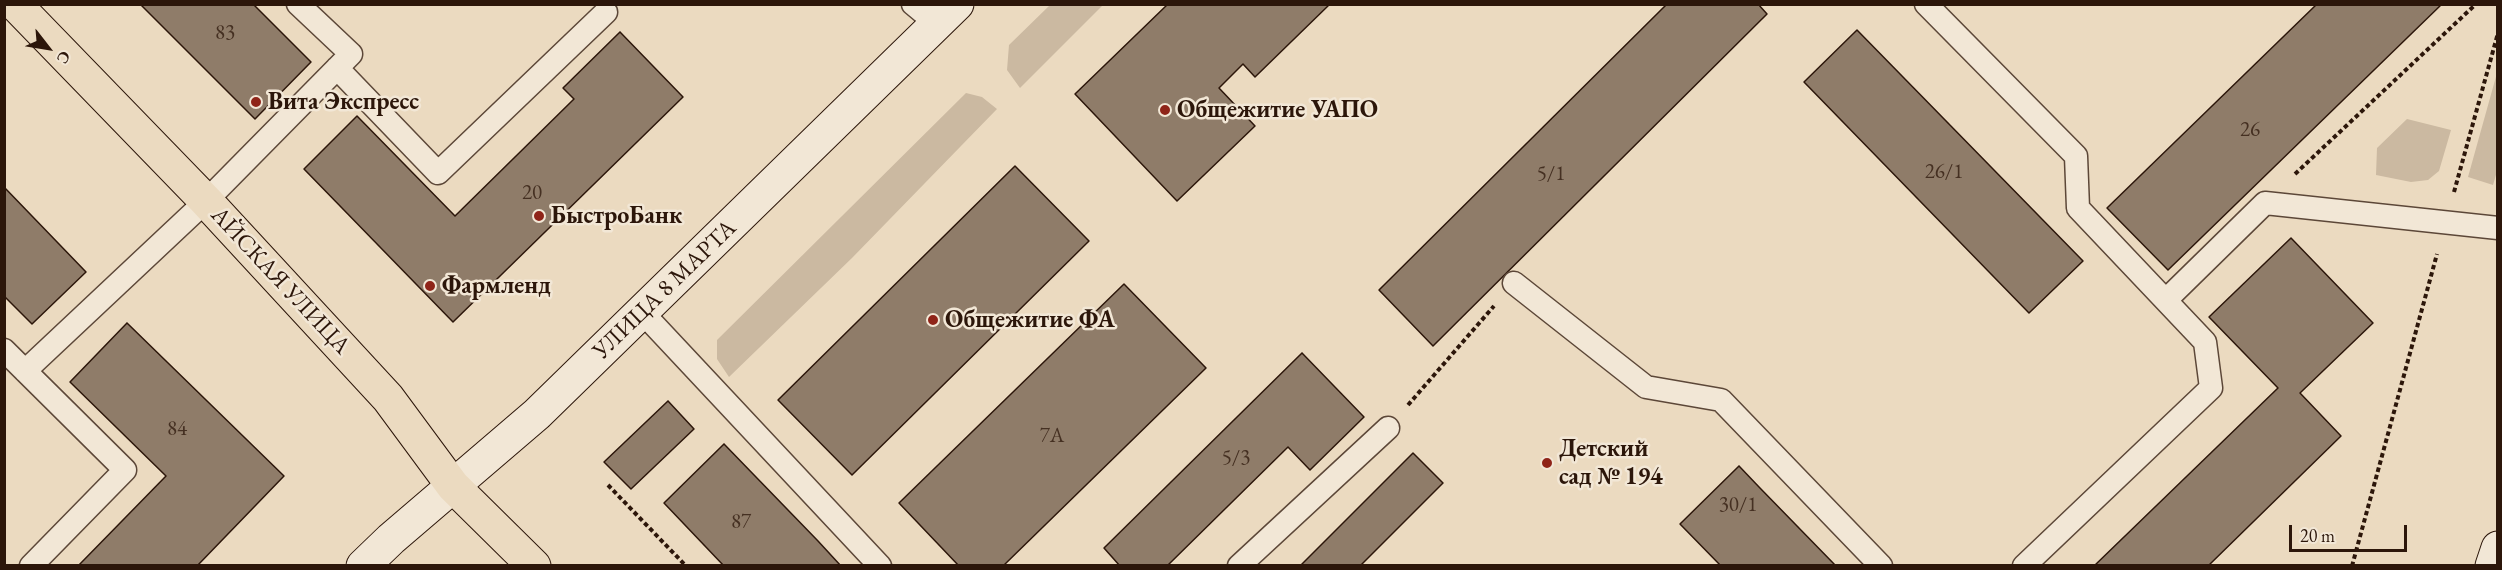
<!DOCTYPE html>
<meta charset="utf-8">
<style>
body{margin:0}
#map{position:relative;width:2502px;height:570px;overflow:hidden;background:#ebdac0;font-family:"EB Garamond",serif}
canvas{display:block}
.frame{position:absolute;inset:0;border:6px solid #2c160a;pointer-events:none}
.north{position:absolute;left:18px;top:18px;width:60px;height:60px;-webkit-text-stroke:4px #f2e7d6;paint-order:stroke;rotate:121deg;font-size:16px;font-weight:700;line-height:24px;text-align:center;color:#2c160a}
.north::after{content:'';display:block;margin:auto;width:21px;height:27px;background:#2c160a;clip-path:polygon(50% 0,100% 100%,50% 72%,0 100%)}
.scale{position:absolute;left:2289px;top:525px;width:118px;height:27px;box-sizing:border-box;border:3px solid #2c160a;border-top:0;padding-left:8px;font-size:18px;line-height:21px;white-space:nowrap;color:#2c160a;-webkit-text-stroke:4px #f2e7d6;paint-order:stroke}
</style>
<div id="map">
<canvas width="2502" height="570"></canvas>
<div class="frame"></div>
<div class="north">С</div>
<div class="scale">20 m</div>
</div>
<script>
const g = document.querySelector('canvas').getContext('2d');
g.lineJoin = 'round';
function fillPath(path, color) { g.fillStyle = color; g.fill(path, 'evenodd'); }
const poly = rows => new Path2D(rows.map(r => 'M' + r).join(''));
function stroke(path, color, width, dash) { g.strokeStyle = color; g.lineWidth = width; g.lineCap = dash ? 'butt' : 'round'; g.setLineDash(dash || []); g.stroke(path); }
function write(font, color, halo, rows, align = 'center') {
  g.font = font + ' "EB Garamond",serif'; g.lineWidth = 5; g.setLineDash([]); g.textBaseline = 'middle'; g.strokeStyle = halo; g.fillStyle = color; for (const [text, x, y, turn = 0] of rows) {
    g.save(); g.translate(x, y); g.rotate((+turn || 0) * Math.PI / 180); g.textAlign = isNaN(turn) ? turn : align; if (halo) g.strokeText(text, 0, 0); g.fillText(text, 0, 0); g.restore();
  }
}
const green = poly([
 [1050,5,1103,5,1020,88,1007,70,1009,45],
 [2497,73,2498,168,2493,185,2468,177],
 [966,93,982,97,997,109,852,258,729,377,717,359,717,340],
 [2407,119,2451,130,2439,171,2428,180,2411,182,2376,175,2377,148]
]);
const building = poly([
 [140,4,253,4,311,62,255,119,140,4],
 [1168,4,1330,4,1255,77,1243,64,1219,88,1255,126,1177,201,1075,94,1168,4],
 [1667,4,1758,4,1767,14,1433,346,1379,290,1667,4],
 [2317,4,2442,4,2168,270,2107,208,2317,4],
 [1857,30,2083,261,2029,313,1804,82,1857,30],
 [620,32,683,97,453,322,304,169,357,116,455,216,574,99,563,88,620,32],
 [1015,166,1089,241,852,475,778,400,1015,166],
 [4,187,86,272,32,324,4,296,4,187],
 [2291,238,2373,323,2300,393,2341,436,2208,566,2094,566,2278,388,2209,317,2291,238],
 [1124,284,1206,368,1003,566,959,566,899,503,1124,284],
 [127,323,284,476,197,566,78,566,166,476,70,382,127,323],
 [1302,353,1364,417,1310,470,1288,447,1167,566,1120,566,1104,548,1302,353],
 [668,401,694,429,631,489,604,462,668,401],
 [724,444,818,541,841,566,724,566,664,503,724,444],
 [1413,453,1443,483,1360,566,1300,566,1413,453],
 [1739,466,1759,487,1836,566,1721,566,1680,524,1739,466]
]);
const path = poly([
 [2295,174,2476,4],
 [2454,192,2498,33],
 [1408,405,1494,306],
 [608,485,686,566],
 [2352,566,2437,254]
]);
const service = poly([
 [913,4,937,24],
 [1926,4,2076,156,2078,208,2205,342,2211,388,2024,566],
 [337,68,438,173,606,12],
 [1514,283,1646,387,1721,400,1881,566],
 [2166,300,2265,203,2498,228],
 [642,312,880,566],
 [4,350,125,470,31,566],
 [25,371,206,201,351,54,298,4],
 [1239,566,1388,428]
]);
const secondary = poly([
 [363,566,391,539,537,414,957,4],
 [2492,566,2498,548]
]);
const primary = poly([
 [15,4,206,201,388,398,453,486,534,566]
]);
const markers = [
 [256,102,6,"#8f2418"],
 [1165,110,6,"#8f2418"],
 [539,216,6,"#8f2418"],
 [430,286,6,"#8f2418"],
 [933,320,6,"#8f2418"],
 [1547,463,6,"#8f2418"]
];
const numberNames = [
 ["83",225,33],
 ["26",2250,130],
 ["26/1",1944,172],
 ["5/1",1551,174],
 ["20",532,193],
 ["84",177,429],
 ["7А",1052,436],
 ["5/3",1236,458],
 ["30/1",1738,505],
 ["87",741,522]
];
const poiNames = [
 ["Вита Экспресс",268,102],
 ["Общежитие УАПО",1177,110],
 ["БыстроБанк",551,216],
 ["Фармленд",442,286],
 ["Общежитие ФА",945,320],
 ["Детский",1559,449],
 ["сад № 194",1559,477]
];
const streetNames = [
 ["АЙСКАЯ УЛИЦА",280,281,47],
 ["УЛИЦА 8 МАРТА",665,290,-44]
];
fillPath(green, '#cbb9a1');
fillPath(building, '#8f7c69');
stroke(building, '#2c160a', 1.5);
stroke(service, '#5c4738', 25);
stroke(secondary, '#2c160a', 35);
stroke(primary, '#2c160a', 35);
stroke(path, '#2c160a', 4, [4.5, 3]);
stroke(service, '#f2e7d6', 22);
stroke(secondary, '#f2e7d6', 33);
stroke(primary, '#ebdac0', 33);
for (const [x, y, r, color] of markers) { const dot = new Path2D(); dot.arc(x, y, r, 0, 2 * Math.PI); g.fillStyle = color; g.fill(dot); stroke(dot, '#f2e7d6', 2); }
write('21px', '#453022', null, numberNames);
write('bold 24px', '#2c160a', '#f2e7d6', poiNames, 'left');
write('24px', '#2c160a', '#f2e7d6', streetNames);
</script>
